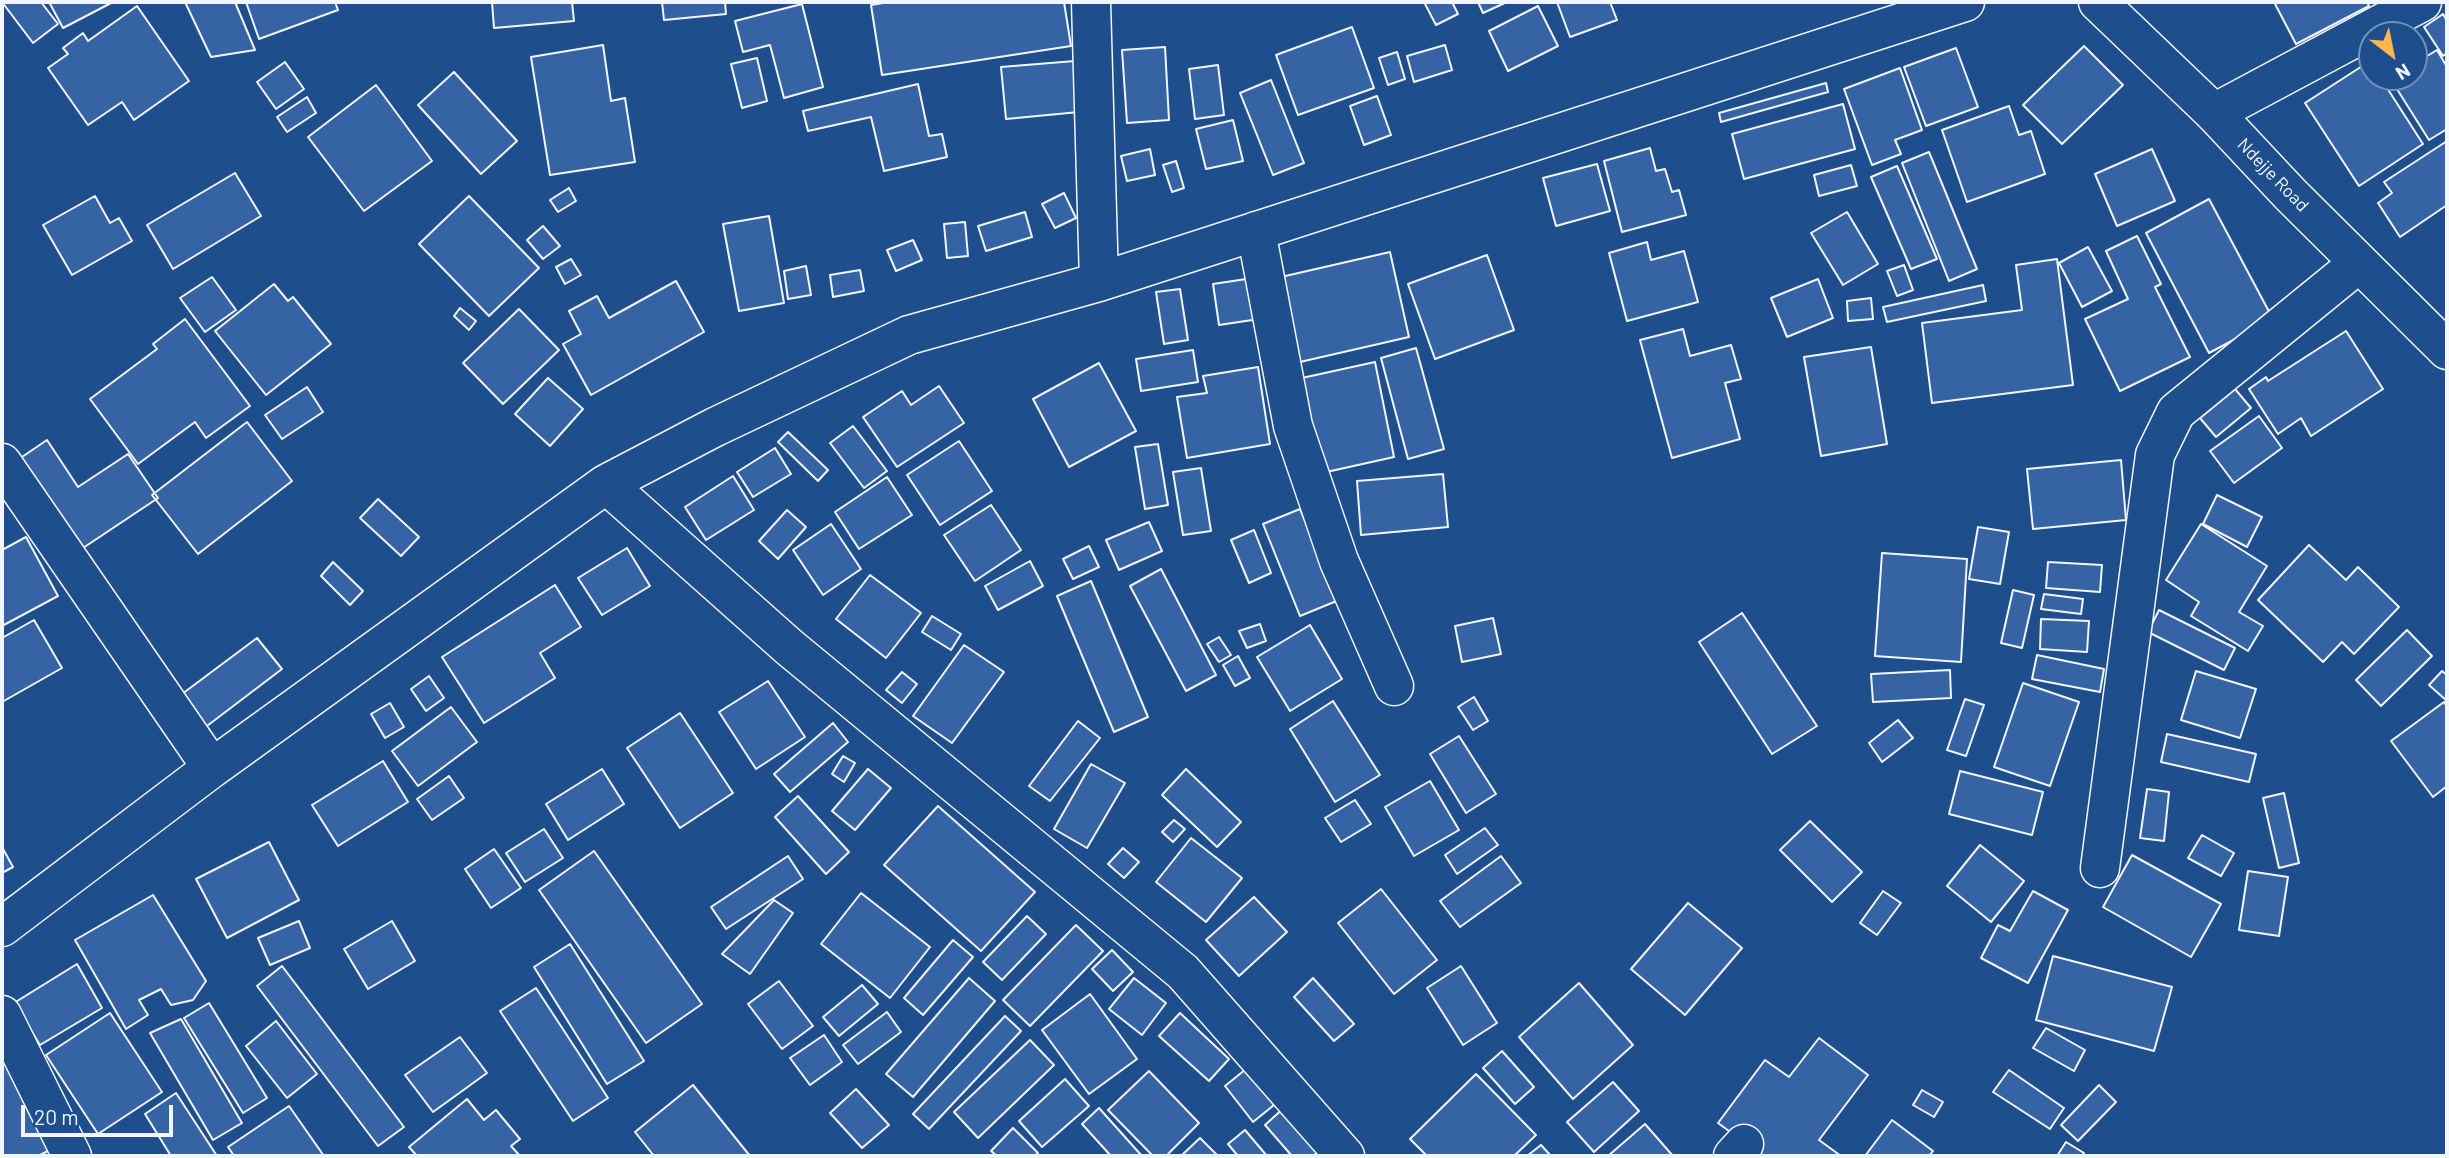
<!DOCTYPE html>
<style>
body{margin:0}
#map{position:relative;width:2449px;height:1158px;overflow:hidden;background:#1f4e8c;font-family:Barlow,sans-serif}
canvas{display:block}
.frame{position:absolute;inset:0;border:4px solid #f2f6ff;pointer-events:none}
.north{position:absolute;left:2358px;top:21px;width:70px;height:70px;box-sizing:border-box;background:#1f4e8c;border:2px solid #7391ba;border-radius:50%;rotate:148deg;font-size:19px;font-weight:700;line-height:28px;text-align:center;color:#f2f6ff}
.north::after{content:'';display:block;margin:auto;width:24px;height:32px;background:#ffb74d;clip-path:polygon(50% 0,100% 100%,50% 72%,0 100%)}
.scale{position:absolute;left:21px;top:1105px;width:152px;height:32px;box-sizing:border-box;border:4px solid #f2f6ff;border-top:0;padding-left:9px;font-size:21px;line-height:24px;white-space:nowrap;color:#f2f6ff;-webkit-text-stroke:5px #1f4e8c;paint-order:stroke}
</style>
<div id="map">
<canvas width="2449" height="1158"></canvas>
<div class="frame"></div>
<div class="north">N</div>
<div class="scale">20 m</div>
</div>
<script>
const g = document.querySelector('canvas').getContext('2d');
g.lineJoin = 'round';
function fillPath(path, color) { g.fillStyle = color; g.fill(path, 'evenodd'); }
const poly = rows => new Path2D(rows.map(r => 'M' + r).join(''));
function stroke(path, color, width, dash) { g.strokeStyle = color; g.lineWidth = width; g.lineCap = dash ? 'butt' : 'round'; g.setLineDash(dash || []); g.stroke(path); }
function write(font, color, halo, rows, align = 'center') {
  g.font = font + ' Barlow,sans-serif'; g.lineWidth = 5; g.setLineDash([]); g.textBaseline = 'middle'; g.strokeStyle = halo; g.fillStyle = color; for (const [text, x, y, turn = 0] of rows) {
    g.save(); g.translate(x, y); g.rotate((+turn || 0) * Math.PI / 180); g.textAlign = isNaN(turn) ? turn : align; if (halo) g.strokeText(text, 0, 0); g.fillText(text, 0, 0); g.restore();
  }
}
const building = poly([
 [2,2,41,2,58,24,33,43,2,2],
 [49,2,113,2,63,28,49,2],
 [185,2,235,2,255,50,211,57,185,2],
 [246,2,335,2,338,10,259,39,246,2],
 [492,2,572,2,574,21,494,28,492,2],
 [662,2,725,2,726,14,664,20,662,2],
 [889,2,1064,2,1071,46,882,75,871,5,889,2],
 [1424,2,1452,2,1458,14,1436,25,1424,2],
 [1478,2,1507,2,1483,13,1478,2],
 [1557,2,1610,2,1617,20,1570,37,1557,2],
 [2274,2,2367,2,2369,6,2296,44,2274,2],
 [802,4,823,87,784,98,770,45,743,52,735,21,802,4],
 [137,6,189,81,134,120,122,102,88,125,48,68,68,54,63,48,83,33,88,41,137,6],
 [1538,6,1558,46,1508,71,1489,31,1538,6],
 [2443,14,2447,21,2447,53,2443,56,2424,27,2443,14],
 [1352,27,1374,88,1298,115,1276,55,1352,27],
 [603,45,611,101,625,98,635,162,550,175,531,57,603,45],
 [1445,45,1452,70,1414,82,1407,56,1445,45],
 [2084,46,2123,85,2062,144,2023,105,2084,46],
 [1165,47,1169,120,1127,123,1122,50,1165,47],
 [1956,48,1978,107,1926,126,1904,67,1956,48],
 [2437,50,2447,67,2447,129,2429,140,2390,78,2414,77,2414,64,2437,50],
 [1397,52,1405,79,1388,85,1379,58,1397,52],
 [757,58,767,101,742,108,731,64,757,58],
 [1075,61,1079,112,1006,119,1001,67,1075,61],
 [2370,61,2372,77,2380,77,2423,144,2359,186,2305,103,2370,61],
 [285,62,304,89,276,109,257,82,285,62],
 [1218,65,1224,115,1195,119,1189,69,1218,65],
 [1900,68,1922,130,1895,140,1901,154,1872,165,1844,89,1900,68],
 [454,72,517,141,481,174,418,105,454,72],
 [1271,80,1304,163,1273,175,1240,93,1271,80],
 [1826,83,1828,92,1721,122,1719,113,1826,83],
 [918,84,929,136,942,134,947,157,884,171,871,117,808,131,803,111,918,84],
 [376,85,432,161,364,211,308,137,376,85],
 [1377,96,1391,135,1364,145,1350,106,1377,96],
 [307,97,316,113,287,132,277,117,307,97],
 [1843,104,1855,149,1744,179,1732,134,1843,104],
 [2009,106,2019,135,2031,131,2045,174,1967,202,1942,130,2009,106],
 [1233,120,1243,161,1206,169,1196,129,1233,120],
 [2447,141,2447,205,2400,237,2378,203,2392,193,2384,182,2447,141],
 [1650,148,1656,171,1665,169,1672,192,1679,190,1686,215,1622,232,1604,161,1650,148],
 [1150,149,1155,175,1127,181,1121,156,1150,149],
 [2152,149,2175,201,2117,226,2095,174,2152,149],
 [1929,152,1977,269,1949,281,1902,163,1929,152],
 [1176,161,1184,188,1172,192,1163,165,1176,161],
 [1597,164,1610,211,1556,226,1543,178,1597,164],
 [1851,165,1857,186,1819,196,1814,175,1851,165],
 [1897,166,1937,259,1911,269,1871,177,1897,166],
 [235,173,261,216,173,269,147,225,235,173],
 [569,188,576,201,558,212,550,200,569,188],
 [1064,193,1076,218,1055,228,1042,204,1064,193],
 [95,196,110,223,119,218,132,241,72,275,43,225,95,196],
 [469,196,539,268,489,316,419,244,469,196],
 [2209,199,2273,319,2209,353,2146,233,2209,199],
 [1025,212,1032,237,986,251,978,226,1025,212],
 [1847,212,1878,264,1843,285,1811,233,1847,212],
 [769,216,784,303,739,311,723,224,769,216],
 [965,222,968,256,947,258,944,224,965,222],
 [543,226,560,246,543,259,527,240,543,226],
 [2137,236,2161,284,2155,287,2190,357,2120,391,2085,319,2128,299,2106,251,2137,236],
 [913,240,922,260,896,271,887,250,913,240],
 [1647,242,1651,260,1684,251,1698,302,1627,321,1609,253,1647,242],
 [2088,247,2112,291,2082,307,2059,263,2088,247],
 [1390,252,1409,337,1300,362,1281,277,1390,252],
 [1487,255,1514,330,1435,359,1408,284,1487,255],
 [571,259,581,275,565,284,556,267,571,259],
 [2057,259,2073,385,1932,403,1922,323,2022,310,2016,265,2057,259],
 [1904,265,1913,290,1897,296,1887,271,1904,265],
 [806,266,811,295,788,299,784,271,806,266],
 [860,270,864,291,833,297,830,275,860,270],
 [212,277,236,310,205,332,180,298,212,277],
 [1253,278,1259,319,1219,325,1213,284,1253,278],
 [1818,279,1833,318,1787,337,1771,298,1818,279],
 [676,281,704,332,591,395,563,344,581,334,569,311,597,296,609,318,676,281],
 [274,284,288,301,293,297,331,344,266,395,215,331,274,284],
 [1983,285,1986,301,1887,322,1883,307,1983,285],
 [1180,289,1188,340,1164,344,1156,292,1180,289],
 [1871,298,1873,319,1848,321,1847,301,1871,298],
 [460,308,476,321,469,330,454,316,460,308],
 [519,309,559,350,503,404,463,363,519,309],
 [185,319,250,406,206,438,195,422,138,464,90,399,157,349,153,344,185,319],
 [1683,329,1690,356,1731,345,1741,379,1725,383,1740,439,1672,458,1640,340,1683,329],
 [2346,331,2383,389,2311,436,2301,418,2278,434,2249,389,2266,377,2268,381,2346,331],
 [1871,347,1887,444,1821,456,1804,357,1871,347],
 [1416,348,1444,449,1408,459,1381,358,1416,348],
 [1193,350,1198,382,1141,391,1136,359,1193,350],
 [1375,362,1394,457,1322,473,1302,378,1375,362],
 [1099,363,1136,431,1069,467,1033,399,1099,363],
 [1258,367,1270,444,1187,458,1177,397,1207,393,1203,376,1258,367],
 [548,378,583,409,550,446,515,414,548,378],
 [939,386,964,423,897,467,863,417,902,391,911,405,939,386],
 [307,387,323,412,282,439,265,415,307,387],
 [2235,389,2251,408,2216,437,2200,418,2235,389],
 [2259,416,2282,448,2234,483,2210,451,2259,416],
 [247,422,292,481,198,554,152,495,247,422],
 [853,426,887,471,864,488,830,443,853,426],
 [788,432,828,470,818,481,778,442,788,432],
 [47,440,78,487,128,454,158,498,80,550,19,459,47,440],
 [959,441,992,491,940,525,907,475,959,441],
 [1158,444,1168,505,1145,509,1135,447,1158,444],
 [775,448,791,474,753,497,737,472,775,448],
 [2121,460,2126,520,2033,529,2027,469,2121,460],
 [1201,468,1211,531,1183,535,1173,472,1201,468],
 [1443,474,1448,527,1361,535,1357,481,1443,474],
 [733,476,754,510,706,540,685,507,733,476],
 [887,477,912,515,859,549,835,512,887,477],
 [2217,495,2262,517,2247,547,2203,524,2217,495],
 [378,499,419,537,401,556,360,518,378,499],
 [991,505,1021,550,975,581,944,535,991,505],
 [1300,509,1339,600,1300,616,1263,524,1300,509],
 [787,510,806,527,778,559,759,541,787,510],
 [1149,522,1162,551,1119,570,1106,540,1149,522],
 [831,524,861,569,823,595,793,550,831,524],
 [2201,524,2267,566,2239,612,2263,626,2248,651,2191,616,2199,602,2166,580,2201,524],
 [1978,527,2009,532,2000,584,1969,579,1978,527],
 [1254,530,1271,573,1249,583,1231,540,1254,530],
 [26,537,58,596,2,626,2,550,26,537],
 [2309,545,2346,580,2358,567,2399,607,2354,654,2342,642,2323,662,2258,600,2309,545],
 [1089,546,1099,567,1073,579,1063,559,1089,546],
 [627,548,650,586,602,615,578,578,627,548],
 [1882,553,1967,559,1961,662,1875,656,1882,553],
 [1030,561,1043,586,998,610,985,586,1030,561],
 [333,562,363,591,350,605,321,576,333,562],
 [2048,562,2102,565,2100,592,2046,588,2048,562],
 [1161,569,1216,675,1186,691,1130,586,1161,569],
 [870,575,921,613,886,658,836,619,870,575],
 [1091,581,1148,717,1114,732,1057,596,1091,581],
 [555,585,581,627,540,653,555,678,484,723,442,657,555,585],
 [2013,590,2034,595,2022,648,2001,643,2013,590],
 [2044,594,2083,599,2081,614,2041,609,2044,594],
 [2159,610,2235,648,2224,670,2148,632,2159,610],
 [1742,613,1817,726,1772,754,1699,642,1742,613],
 [932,616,961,634,951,650,922,632,932,616],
 [1493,618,1501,654,1462,662,1455,626,1493,618],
 [2041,619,2089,621,2087,652,2040,649,2041,619],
 [34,620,62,668,2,702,2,638,34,620],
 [1260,624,1266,641,1247,648,1239,631,1260,624],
 [1310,625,1342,679,1290,711,1257,657,1310,625],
 [2407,630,2432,656,2381,706,2356,680,2407,630],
 [1219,637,1231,655,1219,662,1207,644,1219,637],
 [257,638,282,669,203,729,178,697,257,638],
 [964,645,1004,672,952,743,913,716,964,645],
 [2037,655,2104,669,2100,692,2032,679,2037,655],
 [1238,656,1250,678,1235,686,1223,665,1238,656],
 [1950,670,1951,698,1873,702,1871,674,1950,670],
 [2196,671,2256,689,2240,738,2181,720,2196,671],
 [2442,671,2447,675,2447,701,2429,685,2442,671],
 [902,672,917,684,902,703,886,690,902,672],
 [429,676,444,698,426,711,411,689,429,676],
 [768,681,805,737,756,769,719,712,768,681],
 [2023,683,2079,702,2050,786,1994,767,2023,683],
 [1474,697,1488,721,1473,730,1458,707,1474,697],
 [1965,699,1984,705,1966,756,1947,750,1965,699],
 [1333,701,1380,775,1335,802,1290,729,1333,701],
 [2444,702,2447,707,2447,786,2433,797,2391,741,2444,702],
 [390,703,404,727,385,738,371,714,390,703],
 [451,707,477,742,418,786,392,751,451,707],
 [680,713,733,793,680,828,627,748,680,713],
 [1898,720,1913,738,1882,762,1869,743,1898,720],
 [1078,721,1100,738,1050,801,1029,786,1078,721],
 [833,723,848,742,790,792,774,774,833,723],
 [2167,734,2256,754,2249,782,2161,762,2167,734],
 [1459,736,1496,794,1466,813,1430,754,1459,736],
 [843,756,855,763,844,782,832,774,843,756],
 [383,761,408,802,338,846,312,805,383,761],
 [1091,764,1125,783,1087,848,1054,829,1091,764],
 [602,769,624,804,568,840,546,804,602,769],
 [868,769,891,788,855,830,832,811,868,769],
 [1186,769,1241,822,1217,847,1162,795,1186,769],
 [1960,771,2043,792,2032,835,1949,814,1960,771],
 [449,776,464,798,432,820,417,799,449,776],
 [1430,781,1459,830,1414,856,1385,807,1430,781],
 [2147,789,2169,792,2164,841,2140,838,2147,789],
 [2284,793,2299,863,2279,868,2263,798,2284,793],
 [798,796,849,852,826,874,775,817,798,796],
 [1355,800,1371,824,1341,842,1325,818,1355,800],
 [938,806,1035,892,981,951,884,865,938,806],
 [1174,820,1185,829,1173,842,1162,832,1174,820],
 [1810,821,1862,872,1832,902,1780,850,1810,821],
 [1485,828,1498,845,1457,874,1445,855,1485,828],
 [544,829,563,858,525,882,506,853,544,829],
 [2202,835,2234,853,2221,876,2188,858,2202,835],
 [1191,838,1242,878,1206,922,1156,882,1191,838],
 [269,842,299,900,227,938,196,879,269,842],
 [1980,845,2024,881,1991,922,1947,886,1980,845],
 [2,847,13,867,2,873,2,847],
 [1123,848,1139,862,1124,878,1108,864,1123,848],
 [494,849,521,888,491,908,465,869,494,849],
 [594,851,702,1004,646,1043,539,890,594,851],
 [2132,855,2221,904,2191,957,2103,907,2132,855],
 [788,856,803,879,726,929,711,907,788,856],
 [1501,856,1521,883,1460,927,1440,901,1501,856],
 [2248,871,2288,877,2279,936,2239,930,2248,871],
 [1381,889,1437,960,1394,994,1338,923,1381,889],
 [1883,891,1901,903,1877,935,1860,923,1883,891],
 [2033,891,2068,910,2028,983,1981,958,1998,925,2010,931,2033,891],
 [861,893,930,947,890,998,821,944,861,893],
 [153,895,206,981,193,1000,171,1005,161,989,139,1000,148,1015,126,1029,75,940,153,895],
 [1254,897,1287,932,1239,976,1206,940,1254,897],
 [774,900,793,913,750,974,722,954,774,900],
 [1688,903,1742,948,1685,1015,1631,969,1688,903],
 [1027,916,1046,934,1002,980,983,962,1027,916],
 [299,921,310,948,270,965,258,938,299,921],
 [392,921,415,961,368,989,344,949,392,921],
 [1076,925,1103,951,1030,1026,1003,1000,1076,925],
 [953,940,973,957,923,1015,904,998,953,940],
 [570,944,644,1061,607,1084,534,967,570,944],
 [1112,950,1133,972,1113,991,1092,969,1112,950],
 [2053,956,2172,987,2154,1051,2036,1020,2053,956],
 [77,964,102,1008,40,1045,14,1003,77,964],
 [282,966,404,1127,378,1146,257,986,282,966],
 [1461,966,1497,1023,1463,1045,1427,988,1461,966],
 [969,978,995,1001,913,1097,886,1074,969,978],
 [1134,978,1166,1003,1142,1035,1109,1009,1134,978],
 [1313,978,1354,1024,1334,1041,1294,997,1313,978],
 [779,981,813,1026,782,1049,748,1004,779,981],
 [1579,983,1633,1045,1573,1099,1519,1037,1579,983],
 [862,985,878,1004,839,1036,823,1017,862,985],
 [536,988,608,1098,573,1121,500,1011,536,988],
 [1090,994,1137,1059,1089,1094,1042,1030,1090,994],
 [209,1003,267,1098,243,1113,184,1018,209,1003],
 [887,1012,901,1032,858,1064,843,1045,887,1012],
 [110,1013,162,1092,98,1134,46,1055,110,1013],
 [1180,1013,1229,1059,1209,1081,1159,1036,1180,1013],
 [1005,1016,1021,1031,929,1129,913,1114,1005,1016],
 [181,1019,242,1123,213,1140,150,1033,181,1019],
 [276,1021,317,1074,287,1098,246,1046,276,1021],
 [2046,1028,2085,1050,2074,1071,2033,1048,2046,1028],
 [2,1032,58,1146,38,1156,2,1156,2,1032],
 [824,1035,842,1062,810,1085,790,1058,824,1035],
 [460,1037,487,1073,433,1112,405,1075,460,1037],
 [1819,1038,1868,1075,1819,1140,1841,1156,1763,1156,1718,1123,1765,1060,1789,1077,1819,1038],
 [1030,1040,1054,1065,978,1138,954,1112,1030,1040],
 [1502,1051,1534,1087,1515,1104,1483,1068,1502,1051],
 [1246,1069,1274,1105,1253,1122,1225,1086,1246,1069],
 [2009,1070,2064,1108,2050,1129,1993,1092,2009,1070],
 [1149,1071,1199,1123,1166,1156,1153,1156,1108,1110,1149,1071],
 [1476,1074,1536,1135,1514,1156,1427,1156,1410,1139,1476,1074],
 [1065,1079,1089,1106,1042,1147,1019,1121,1065,1079],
 [1613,1082,1639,1111,1594,1152,1567,1122,1613,1082],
 [693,1085,750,1156,654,1156,635,1132,693,1085],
 [2099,1085,2116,1102,2078,1141,2061,1125,2099,1085],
 [856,1089,889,1125,862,1148,830,1113,856,1089],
 [1922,1090,1943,1102,1934,1117,1913,1105,1922,1090],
 [176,1093,217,1156,171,1156,145,1114,176,1093],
 [467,1099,484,1120,496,1110,520,1139,511,1146,520,1156,417,1156,409,1147,467,1099],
 [289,1106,324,1156,234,1156,228,1147,289,1106],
 [1286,1106,1323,1148,1313,1156,1292,1156,1265,1125,1286,1106],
 [1099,1108,1142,1156,1111,1156,1082,1124,1099,1108],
 [1892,1120,1933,1151,1929,1156,1865,1156,1892,1120],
 [1645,1124,1673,1156,1608,1156,1645,1124],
 [1013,1128,1038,1153,1034,1156,997,1156,991,1151,1013,1128],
 [1245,1130,1267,1156,1238,1156,1228,1144,1245,1130],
 [1200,1138,1218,1156,1181,1156,1200,1138],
 [2066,1142,2084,1153,2082,1156,2057,1156,2066,1142],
 [1541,1145,1551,1156,1527,1156,1541,1145]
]);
const street = poly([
 [1091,2,1099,282],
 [2214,113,2422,2],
 [1256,231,1293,426,1339,561,1394,686],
 [2,463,212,768],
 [606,484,789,647,1183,972,1345,1156],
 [2100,868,2155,455,2176,412,2359,263],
 [2,927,212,768,606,484,715,427,909,335,1099,282,1965,2],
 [2,1015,72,1156],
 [1733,1156,1744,1144]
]);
const secondary = poly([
 [2098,2,2214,113,2290,194,2447,350]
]);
const streetNames = [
 ["Ndejje Road",2273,175,46]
];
fillPath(building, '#3563a3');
stroke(building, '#f2f6ff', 2);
stroke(street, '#f2f6ff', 41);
stroke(secondary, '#f2f6ff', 41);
stroke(street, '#1f4e8c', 38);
stroke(secondary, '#1f4e8c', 38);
write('18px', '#f2f6ff', '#1f4e8c', streetNames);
</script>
